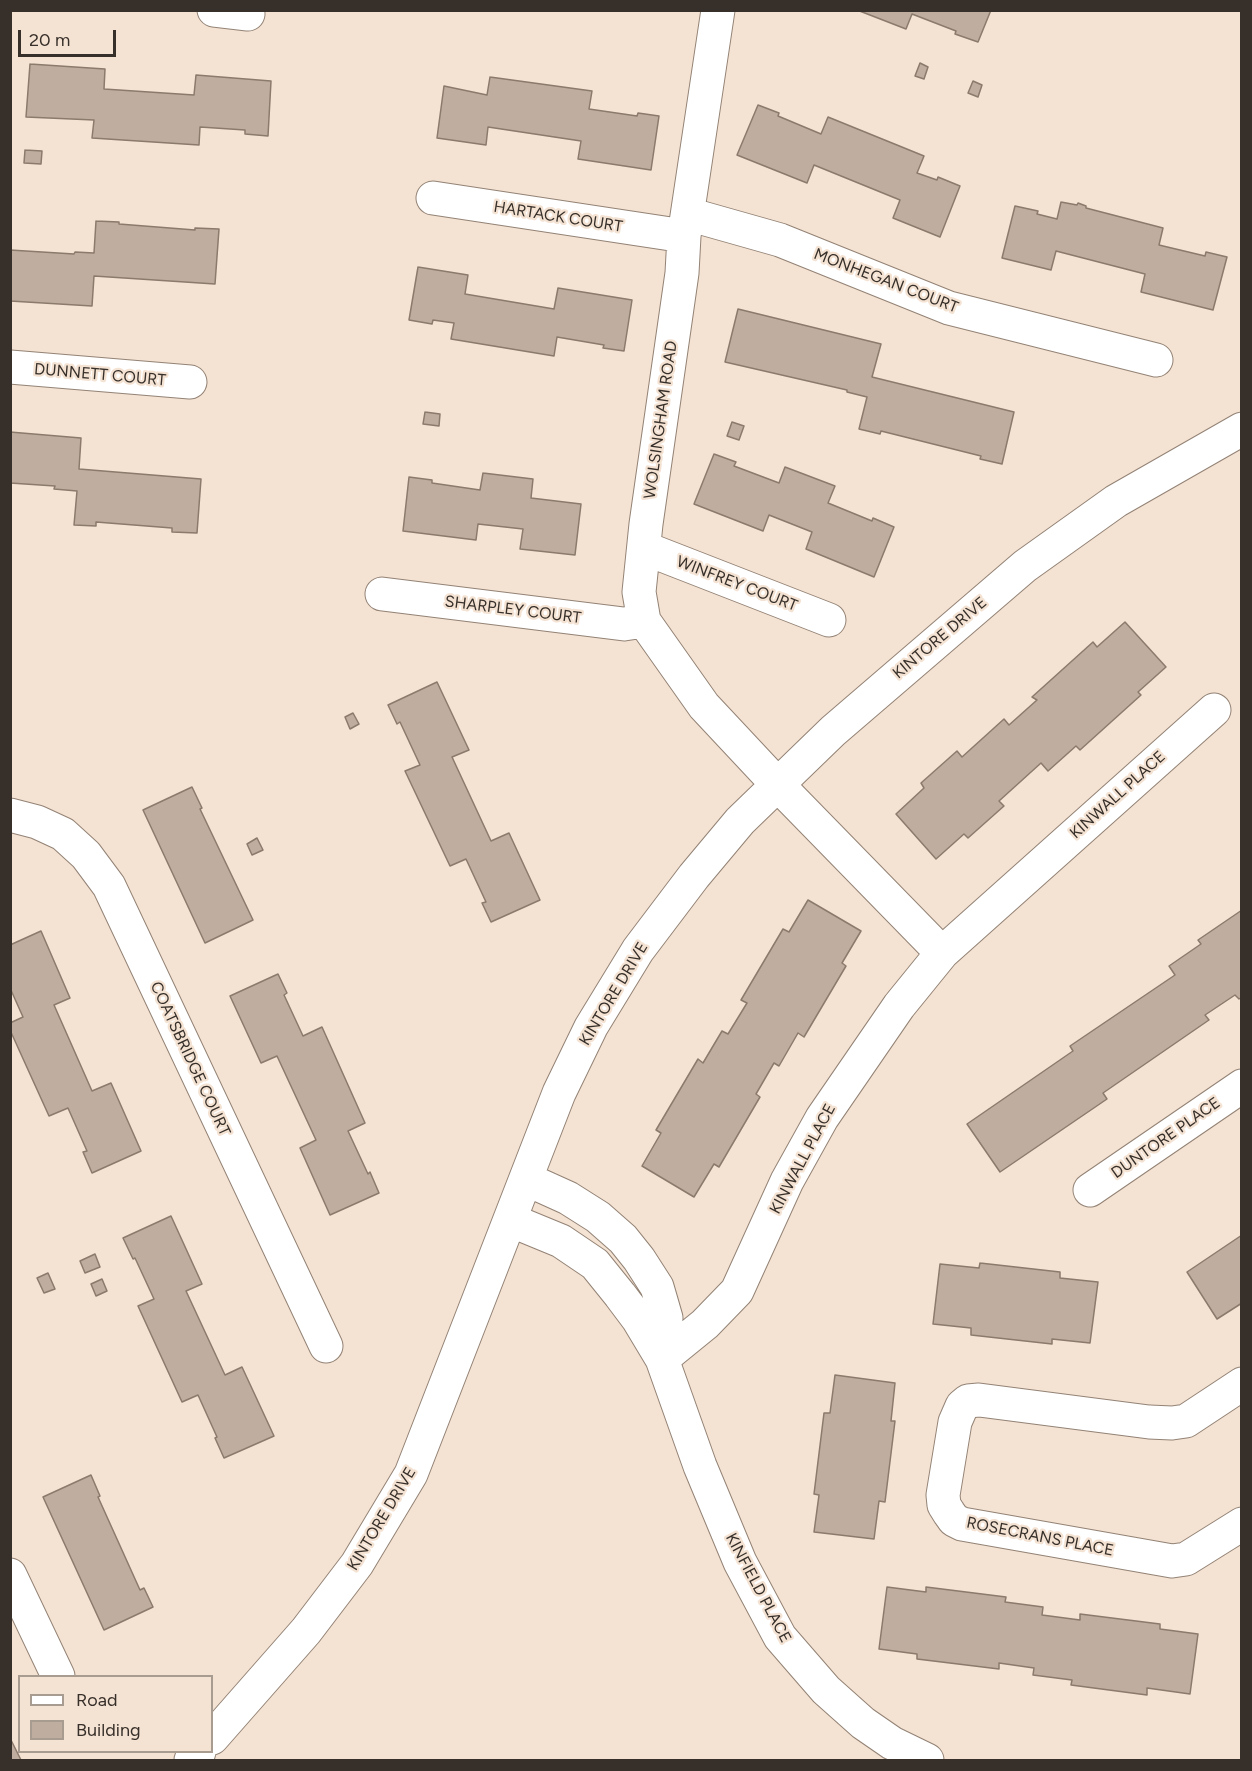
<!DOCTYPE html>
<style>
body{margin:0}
#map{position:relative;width:1252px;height:1771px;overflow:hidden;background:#f4e2d3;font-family:Figtree,sans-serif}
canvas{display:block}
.frame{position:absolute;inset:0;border:12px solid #37302a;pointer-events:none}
.legend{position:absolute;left:18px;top:1675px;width:195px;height:78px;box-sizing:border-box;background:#f4e2d3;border:2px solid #a89b8f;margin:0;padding:8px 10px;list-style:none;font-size:18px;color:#37302a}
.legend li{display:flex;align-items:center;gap:12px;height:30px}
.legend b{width:30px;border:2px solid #a89b8f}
.scale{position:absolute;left:18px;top:30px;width:98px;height:27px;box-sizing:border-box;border:3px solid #37302a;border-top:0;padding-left:8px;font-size:18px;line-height:21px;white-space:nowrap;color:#37302a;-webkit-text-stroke:4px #f4e2d3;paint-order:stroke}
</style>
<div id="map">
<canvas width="1252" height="1771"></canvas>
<div class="frame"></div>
<ul class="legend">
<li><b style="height:8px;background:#fff"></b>Road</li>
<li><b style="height:16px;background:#bfae9f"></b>Building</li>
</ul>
<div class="scale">20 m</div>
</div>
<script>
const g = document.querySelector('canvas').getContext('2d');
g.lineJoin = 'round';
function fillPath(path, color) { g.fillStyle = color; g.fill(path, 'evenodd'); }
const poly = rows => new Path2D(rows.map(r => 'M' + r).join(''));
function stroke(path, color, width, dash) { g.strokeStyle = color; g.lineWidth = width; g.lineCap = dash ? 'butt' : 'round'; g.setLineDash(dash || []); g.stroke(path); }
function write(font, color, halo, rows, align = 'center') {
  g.font = font + ' Figtree,sans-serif'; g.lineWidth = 4.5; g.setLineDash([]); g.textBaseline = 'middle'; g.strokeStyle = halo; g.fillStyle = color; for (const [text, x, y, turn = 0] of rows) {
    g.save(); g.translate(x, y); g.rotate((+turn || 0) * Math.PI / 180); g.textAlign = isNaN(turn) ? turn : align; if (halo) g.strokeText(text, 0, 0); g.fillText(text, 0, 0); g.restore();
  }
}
const building = poly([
 [857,10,991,10,978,42,955,34,956,31,912,14,906,29,857,10],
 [920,63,928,67,924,79,915,76,920,63],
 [30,64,105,69,104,89,194,95,196,75,271,81,268,136,245,134,245,130,200,127,199,145,92,138,94,120,26,117,30,64],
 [490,77,592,91,589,109,637,116,638,113,659,116,651,170,578,159,581,141,488,127,486,145,437,138,444,86,487,95,490,77],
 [973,81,982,85,978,97,968,93,973,81],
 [758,105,779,113,778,116,821,134,828,117,924,156,917,173,937,180,938,177,960,186,940,237,893,218,900,200,814,165,807,183,737,155,758,105],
 [25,150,42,151,41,164,24,163,25,150],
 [1061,202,1077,205,1078,203,1086,206,1086,208,1163,228,1159,245,1205,256,1206,252,1227,257,1213,310,1141,292,1145,274,1056,251,1051,270,1002,258,1015,206,1038,211,1037,214,1057,219,1061,202],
 [96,221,119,222,119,224,195,230,195,228,219,229,215,284,94,276,92,306,10,301,10,250,74,254,75,252,94,253,96,221],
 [418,267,468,275,465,294,554,309,558,288,632,300,624,351,603,348,604,345,557,337,554,356,451,339,454,323,433,320,432,324,409,320,418,267],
 [738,309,881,344,872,377,1014,412,1002,464,980,459,981,456,881,431,880,434,859,429,867,397,847,392,847,390,725,362,738,309],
 [425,412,440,414,439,426,423,424,425,412],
 [732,422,744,426,739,440,727,436,732,422],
 [10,432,81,438,79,469,201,479,197,533,172,532,172,528,96,522,96,526,74,525,77,491,54,489,55,486,10,483,10,432],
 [714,454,736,462,734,466,779,483,785,467,835,486,828,503,872,521,873,518,894,527,874,577,806,549,812,532,769,515,763,531,694,504,714,454],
 [483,473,533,479,531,498,581,504,575,555,520,549,523,529,478,524,476,540,403,531,409,477,432,480,432,483,480,490,483,473],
 [1125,622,1166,667,1138,692,1141,695,1080,750,1076,746,1048,771,1041,763,999,801,1004,806,968,838,964,834,936,859,896,814,924,788,921,783,957,751,962,757,1004,719,1009,725,1037,700,1032,697,1093,642,1097,647,1125,622],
 [437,682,469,750,452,757,491,841,509,833,540,900,491,922,482,903,486,902,466,859,450,866,405,771,420,765,400,722,397,724,388,705,437,682],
 [353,713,359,724,350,729,345,717,353,713],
 [192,787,202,808,200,809,253,920,205,943,143,810,192,787],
 [257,838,263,850,252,855,247,844,257,838],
 [808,900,861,931,842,963,846,966,804,1037,798,1033,779,1066,774,1063,756,1094,760,1097,719,1167,714,1164,694,1197,642,1166,661,1133,656,1130,698,1059,703,1063,722,1031,728,1034,747,1003,741,1000,783,929,789,932,808,900],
 [1242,910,1242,997,1239,999,1235,995,1205,1015,1209,1020,1103,1093,1107,1099,1000,1172,967,1124,1073,1051,1070,1046,1175,975,1169,966,1201,944,1198,940,1242,910],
 [41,931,70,998,54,1005,92,1091,111,1083,141,1151,92,1173,83,1152,87,1151,68,1108,49,1116,10,1030,10,1023,23,1017,10,988,10,945,41,931],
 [278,974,287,993,284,995,303,1036,322,1027,365,1123,348,1131,368,1174,370,1172,379,1193,330,1215,300,1148,316,1140,277,1056,261,1063,230,996,278,974],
 [171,1216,202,1284,186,1291,225,1375,242,1367,274,1436,224,1458,215,1438,217,1437,198,1395,182,1402,138,1306,154,1299,135,1258,133,1259,123,1238,171,1216],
 [1242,1235,1242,1303,1217,1319,1187,1272,1242,1235],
 [95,1254,100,1267,85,1273,80,1261,95,1254],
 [980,1263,1060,1272,1060,1278,1098,1282,1090,1343,1052,1339,1052,1344,971,1335,971,1328,933,1324,940,1264,979,1268,980,1263],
 [48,1273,55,1289,44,1293,37,1278,48,1273],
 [102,1279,107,1291,96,1296,91,1284,102,1279],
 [835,1375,895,1383,891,1421,895,1421,885,1502,879,1501,874,1539,814,1532,819,1495,814,1494,824,1413,830,1413,835,1375],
 [91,1475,100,1496,98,1497,140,1590,144,1588,153,1607,104,1630,43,1497,91,1475],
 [887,1587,926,1592,926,1587,1006,1597,1005,1602,1043,1607,1042,1615,1080,1620,1080,1614,1160,1624,1160,1629,1198,1634,1190,1694,1147,1688,1147,1695,1071,1685,1072,1680,1033,1675,1034,1668,999,1663,999,1669,917,1659,917,1654,879,1649,887,1587],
 [10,1738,21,1760,10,1760,10,1738]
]);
const street = poly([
 [214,10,248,14],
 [718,10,684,236,682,273,646,524,639,592,644,621,704,706,777,784,942,953],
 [433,198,684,236],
 [688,214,780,240,949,308,1156,360],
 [10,367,190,382],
 [644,548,829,620],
 [382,594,624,624,644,621],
 [10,815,37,822,63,834,86,855,109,886,326,1346],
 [526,1179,568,1198,598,1217,623,1239,639,1259,657,1287,666,1318,662,1359],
 [1090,1190,1242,1086],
 [510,1220,561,1241,595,1264,620,1295,638,1319,662,1359,700,1466,740,1562,780,1637,826,1690,863,1723,892,1743,927,1760],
 [662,1359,705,1324,737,1291,787,1181,822,1118,899,1006,942,953,1214,710],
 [1242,1384,1186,1421,1172,1423,1149,1422,979,1400,968,1401,962,1406,955,1422,943,1495,944,1505,949,1513,954,1520,962,1524,1172,1561,1186,1559,1242,1524],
 [10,1575,58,1676],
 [212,1738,306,1631,357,1564,411,1474,559,1093,591,1027,638,950,694,876,740,821,833,731,1025,566,1116,501,1242,429],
 [191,1760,199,1752]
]);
const streetNames = [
 ["HARTACK COURT",558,217,9],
 ["MONHEGAN COURT",886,281,21],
 ["DUNNETT COURT",100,375,5],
 ["WOLSINGHAM ROAD",661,420,-82],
 ["WINFREY COURT",737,584,21],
 ["SHARPLEY COURT",513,610,7],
 ["KINTORE DRIVE",940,638,-40],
 ["KINWALL PLACE",1118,795,-42],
 ["KINTORE DRIVE",614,994,-59],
 ["COATSBRIDGE COURT",190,1059,65],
 ["DUNTORE PLACE",1166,1138,-35],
 ["KINWALL PLACE",803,1159,-62],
 ["KINTORE DRIVE",382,1519,-59],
 ["ROSECRANS PLACE",1040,1537,11],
 ["KINFIELD PLACE",758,1588,62]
];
fillPath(building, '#bfae9f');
stroke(building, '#8b7b6d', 1.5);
stroke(street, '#938375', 35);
stroke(street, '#fff', 33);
write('16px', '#37302a', '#f4e2d3', streetNames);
</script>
